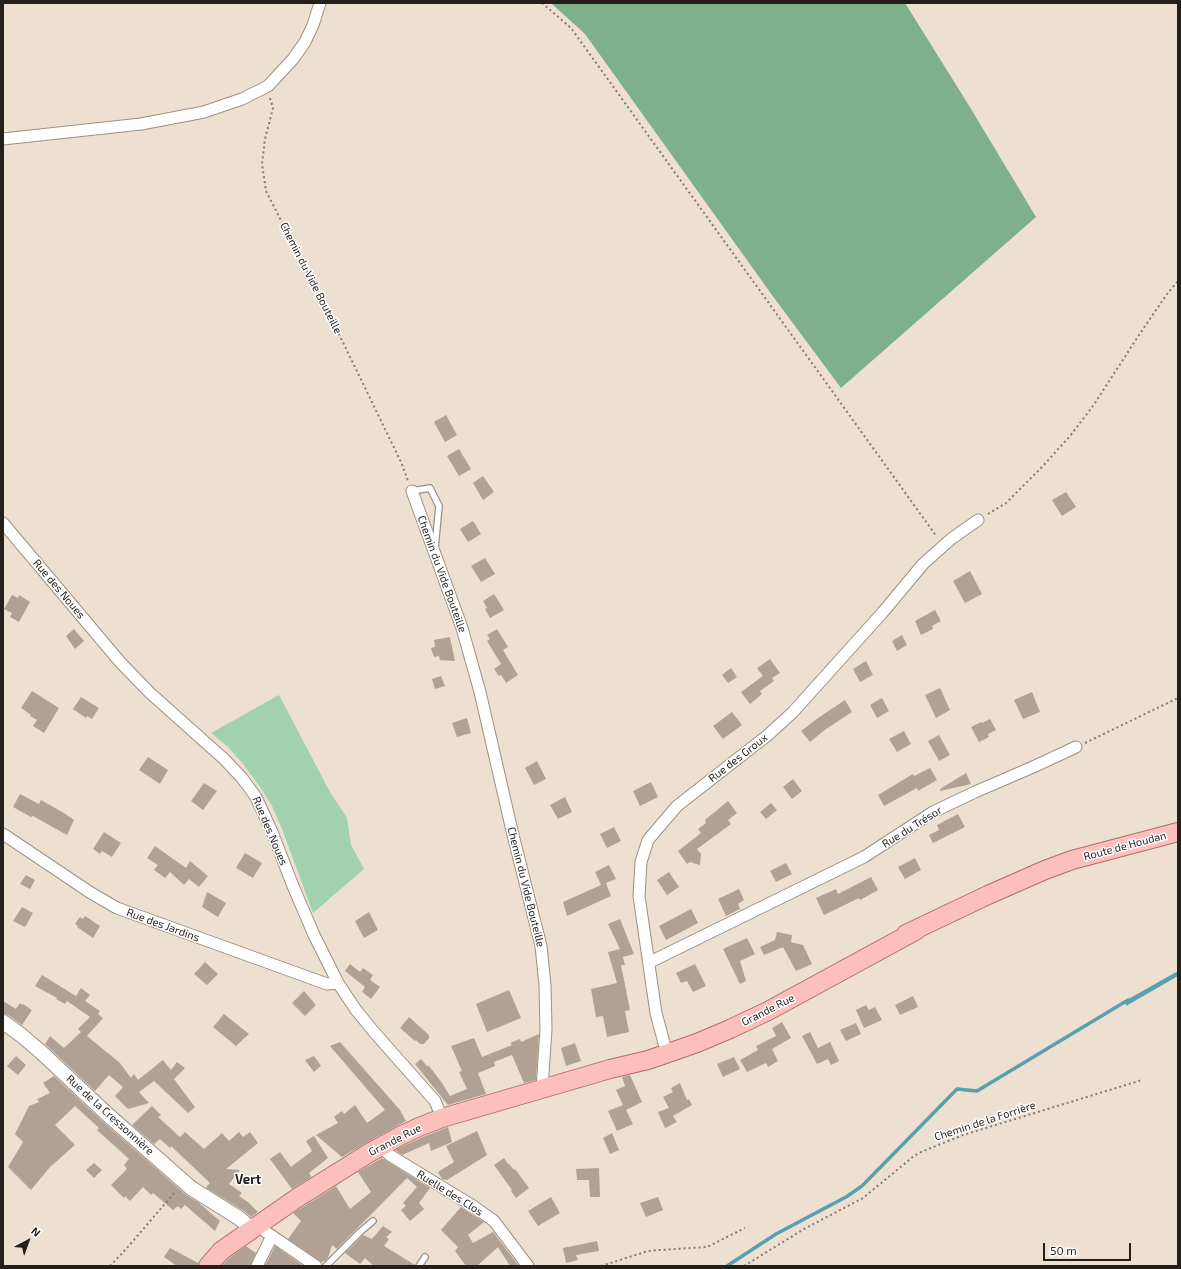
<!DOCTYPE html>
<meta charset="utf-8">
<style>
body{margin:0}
#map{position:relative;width:1181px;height:1269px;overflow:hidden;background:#ede0d0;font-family:"Exo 2",sans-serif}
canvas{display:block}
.frame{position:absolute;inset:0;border:4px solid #241f19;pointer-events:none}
.north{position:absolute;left:8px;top:1221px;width:40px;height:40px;-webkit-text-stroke:3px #fff;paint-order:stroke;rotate:41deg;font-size:11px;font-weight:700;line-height:16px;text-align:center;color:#241f19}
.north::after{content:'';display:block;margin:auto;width:14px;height:18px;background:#241f19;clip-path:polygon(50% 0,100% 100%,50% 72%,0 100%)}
.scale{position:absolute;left:1043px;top:1243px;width:88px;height:18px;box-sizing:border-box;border:2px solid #241f19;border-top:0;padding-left:5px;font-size:12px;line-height:14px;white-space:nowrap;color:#241f19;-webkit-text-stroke:3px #fff;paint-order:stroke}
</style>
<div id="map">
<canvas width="1181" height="1269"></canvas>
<div class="frame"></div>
<div class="north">N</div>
<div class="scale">50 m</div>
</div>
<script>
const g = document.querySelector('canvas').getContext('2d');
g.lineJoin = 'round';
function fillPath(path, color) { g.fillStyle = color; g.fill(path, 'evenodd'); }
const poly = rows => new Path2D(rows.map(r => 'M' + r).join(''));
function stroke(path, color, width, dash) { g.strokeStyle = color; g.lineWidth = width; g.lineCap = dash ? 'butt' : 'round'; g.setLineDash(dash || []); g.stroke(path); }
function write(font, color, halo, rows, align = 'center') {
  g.font = font + ' "Exo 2",sans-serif'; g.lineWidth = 3; g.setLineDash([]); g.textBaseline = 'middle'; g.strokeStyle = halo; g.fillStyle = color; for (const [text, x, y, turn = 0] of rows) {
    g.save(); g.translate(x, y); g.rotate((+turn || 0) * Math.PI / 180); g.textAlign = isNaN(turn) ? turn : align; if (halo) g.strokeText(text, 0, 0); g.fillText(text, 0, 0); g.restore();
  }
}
const green = poly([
 [279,695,330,792,347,818,351,845,364,869,313,913,282,829,272,806,260,787,243,764,227,746,211,733]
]);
const forest = poly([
 [551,3,905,3,968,104,1036,217,841,388,772,295,585,34]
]);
const water = poly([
 [1178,971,1178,976,1126,1006,1125,1001]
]);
const stream = poly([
 [727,1266,776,1234,846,1197,862,1186,957,1089,977,1091,1128,1000]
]);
const building = poly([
 [446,415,457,435,445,442,434,422],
 [459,449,471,469,459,476,447,456],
 [483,476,494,492,483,500,473,483],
 [1066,492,1076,507,1062,516,1052,500],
 [473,521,481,534,468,542,460,529],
 [485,558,495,574,481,582,471,566],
 [970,571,982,594,965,603,953,581],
 [494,594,504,610,490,618,485,609,487,608,483,601],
 [12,595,18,598,19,595,30,602,19,622,10,617,12,613,4,609],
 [935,610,941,621,932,626,933,629,921,635,915,621],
 [74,629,84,641,75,649,66,636],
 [497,629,508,647,503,650,518,675,506,683,501,675,499,676,494,669,501,664,487,641,490,639,487,635],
 [902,635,907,645,897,651,892,641],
 [450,637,455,661,440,660,439,656,434,657,431,648,435,647,434,640],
 [770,659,780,673,772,678,774,681,760,691,762,694,750,704,741,692,763,676,757,668],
 [866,661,873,675,860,682,853,669],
 [731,668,737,677,728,683,722,675],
 [441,676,445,686,435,689,432,679],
 [940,688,950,710,936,718,925,695],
 [32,691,59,708,44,733,33,726,37,720,30,716,31,715,21,708],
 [1032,692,1040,712,1023,719,1014,700],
 [81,697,99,708,92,719,87,716,86,718,73,709],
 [882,698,889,711,877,718,870,705],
 [845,700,852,712,826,729,810,742,801,731,818,718],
 [732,712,742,725,723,739,713,726],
 [467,718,471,733,457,737,452,723],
 [990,719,996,730,988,734,989,737,979,742,971,727,981,722,982,723],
 [904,731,911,744,897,752,889,739],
 [939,735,950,755,939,761,928,741],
 [148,757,168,770,160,784,139,770],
 [537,761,546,779,534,785,525,768],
 [930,768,937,780,918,791,917,788,884,806,878,795,913,774,914,776],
 [966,773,971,784,940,791,940,789],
 [793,779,802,791,792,799,783,787],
 [651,782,658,797,640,806,633,791],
 [204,783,217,791,203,810,191,801],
 [20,794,39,804,41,800,64,813,74,820,67,835,33,816,31,817,13,807],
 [565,797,572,812,558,819,550,805],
 [728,801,737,813,728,820,731,824,697,849,701,854,700,865,690,862,687,864,678,851,701,833,698,829,706,823,705,820],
 [771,803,777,810,766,819,760,812],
 [958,814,965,827,933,843,929,835,939,830,937,825],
 [614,827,621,841,607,848,600,834],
 [104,832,121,843,112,857,102,851,100,854,93,849],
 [155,846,186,868,190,861,208,876,199,887,189,879,184,885,170,872,165,878,154,870,158,865,147,858],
 [245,853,262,863,253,878,236,868],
 [915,858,921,870,905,879,898,867],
 [786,863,792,874,776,882,770,871],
 [609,865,616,879,606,883,611,896,567,916,563,902,601,885,595,872],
 [669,872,679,887,667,895,657,880],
 [26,875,35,880,30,889,20,884],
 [871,877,878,890,860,900,859,898,824,915,816,898,836,889,838,894],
 [739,889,744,900,738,904,740,909,726,916,718,899],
 [207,892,226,903,218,917,202,907],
 [22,907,33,913,25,927,13,921],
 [691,909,698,923,666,940,659,926],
 [369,912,378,930,364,938,355,921],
 [85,916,100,926,93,938,77,927,78,926,75,924,80,917,83,919],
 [620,919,634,954,623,957,622,954,625,965,621,965,630,1010,625,1011,629,1032,607,1037,603,1016,596,1017,591,989,617,983,608,952,620,949,608,924],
 [777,932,792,935,791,942,803,945,812,964,796,971,783,947,764,955,760,947,775,940],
 [747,938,755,954,740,961,746,981,740,984,723,949],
 [205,962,218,974,207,985,194,974],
 [350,964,360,972,363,968,373,975,370,980,380,987,371,999,362,992,365,987,345,971],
 [695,964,706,986,693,992,687,981,681,983,676,973],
 [42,975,76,996,81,988,90,995,85,1001,100,1011,98,1014,103,1018,87,1036,120,1063,131,1078,134,1074,138,1080,163,1060,171,1070,177,1062,185,1068,174,1079,195,1107,188,1113,154,1081,139,1092,149,1103,128,1109,115,1096,123,1087,109,1075,95,1091,45,1044,50,1036,64,1048,81,1032,78,1029,90,1017,67,1001,65,1004,56,999,57,998,35,986],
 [509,990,521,1018,487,1032,476,1004],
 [304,991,316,1005,305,1016,292,1003],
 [913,996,918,1007,900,1015,895,1005],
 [3,1001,16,1009,20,1003,22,1005,23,1004,32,1010,22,1025,8,1015,3,1014],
 [866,1005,869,1010,875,1007,882,1020,864,1028,856,1010],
 [224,1014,249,1034,236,1046,213,1027],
 [409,1017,429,1035,429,1038,424,1044,420,1044,416,1040,415,1041,400,1028],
 [782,1022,791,1038,772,1049,778,1061,768,1067,766,1063,747,1072,740,1060,758,1050,756,1046,776,1036,772,1028],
 [856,1023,861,1034,846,1041,840,1030],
 [810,1032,818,1048,830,1042,839,1061,831,1065,828,1059,817,1064,802,1036],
 [539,1034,536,1080,524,1083,512,1055,494,1062,495,1066,478,1073,486,1094,448,1105,415,1064,421,1059,427,1066,429,1066,442,1083,450,1096,467,1089,459,1072,462,1071,451,1046,474,1038,482,1057,512,1045,510,1043,520,1039,521,1042],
 [340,1042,400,1110,406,1121,364,1144,342,1157,316,1135,338,1123,334,1117,342,1111,344,1114,355,1105,367,1123,385,1110,330,1046],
 [575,1043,581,1061,566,1066,561,1048],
 [16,1056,26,1065,18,1075,7,1066],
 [314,1056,321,1066,314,1072,305,1060],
 [734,1057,740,1069,723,1077,717,1064],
 [630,1075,642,1102,626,1110,633,1124,617,1131,608,1111,623,1105,616,1090,625,1086,622,1077],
 [54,1076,101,1120,185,1194,199,1203,220,1221,215,1231,185,1205,181,1209,178,1206,173,1210,153,1193,151,1195,143,1187,130,1201,125,1196,124,1198,111,1185,127,1169,124,1165,129,1159,97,1130,99,1128,75,1106,55,1125,75,1145,50,1167,31,1190,8,1167,23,1142,15,1134,29,1106,39,1102,37,1099,50,1093,43,1083],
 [680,1083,687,1100,689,1099,692,1105,673,1116,677,1122,665,1128,658,1112,669,1108,663,1097,673,1092,671,1088],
 [152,1106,161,1115,158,1117,180,1137,185,1132,204,1149,222,1133,229,1141,239,1132,243,1137,250,1132,258,1143,226,1169,240,1170,229,1184,242,1193,239,1196,248,1202,258,1212,251,1217,244,1211,208,1189,206,1187,210,1183,171,1146,170,1148,160,1139,154,1144,132,1125],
 [448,1127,452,1142,431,1151,429,1143,402,1155,395,1150,423,1137],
 [477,1131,487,1155,447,1180,442,1179,438,1172,454,1162,446,1146],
 [612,1133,619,1150,610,1154,603,1138],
 [314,1136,328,1158,309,1173,311,1177,292,1189,270,1159,280,1152,291,1167,312,1151,306,1141],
 [382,1158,430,1188,419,1203,424,1209,410,1221,401,1210,406,1206,403,1203,417,1187,407,1178,337,1249,332,1245,328,1258,325,1261,321,1262,288,1239,301,1221,293,1213,336,1186,350,1209,371,1192,358,1172],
 [504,1158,508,1164,509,1164,514,1170,515,1169,529,1188,516,1198,511,1191,512,1190,494,1165],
 [94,1163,102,1170,94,1178,86,1170],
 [599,1168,600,1197,590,1197,589,1180,577,1180,576,1169],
 [551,1197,560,1213,538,1226,528,1211],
 [658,1197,663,1210,646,1217,640,1203],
 [461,1207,484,1222,468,1235,473,1243,493,1232,519,1266,510,1266,498,1247,477,1266,466,1266,455,1251,458,1247,441,1230],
 [383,1226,392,1232,386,1237,389,1239,384,1246,415,1265,415,1266,374,1266,365,1258,360,1264,345,1253,363,1235,372,1239],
 [597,1241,599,1251,576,1255,578,1260,566,1263,563,1248],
 [246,1246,256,1253,250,1266,222,1266,228,1259],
 [275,1246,302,1265,293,1266,265,1266],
 [170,1248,198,1263,198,1266,177,1266,164,1257]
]);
const path = poly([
 [542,3,571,28,937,537],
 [270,98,273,108,265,139,262,164,266,191,336,328,401,462,408,481],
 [988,514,1006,503,1042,467,1070,436,1093,406,1139,335,1167,294,1178,281],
 [1085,743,1178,698],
 [110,1266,127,1248,175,1192],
 [601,1266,648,1251,660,1250,707,1247,745,1228],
 [744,1266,804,1229,863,1198,914,1156,921,1152,963,1135,1142,1080]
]);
const service = poly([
 [412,491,430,488,439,506,435,548],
 [326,1266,360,1232,373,1221],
 [419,1266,425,1257]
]);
const minor = poly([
 [3,139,141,124,204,112,242,99,268,86,293,59,305,42,313,25,320,3],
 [412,491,462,628,480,692,513,835,541,946,545,985,546,1029,542,1089],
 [3,523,120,662,149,692,224,759,242,778,256,797,272,832,293,886,314,935,338,983,356,1010,374,1032,435,1101,442,1118],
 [3,834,91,893,117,908,327,984,338,983],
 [650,962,864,857,933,812,975,792,1033,767,1076,747],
 [667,1054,656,1013,639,896,641,862,648,840,677,806,768,735,793,712,883,612,923,564,951,539,978,520],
 [381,1146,384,1150,391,1156,473,1206,494,1221,528,1266],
 [260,1224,266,1232,272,1236,316,1266],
 [257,1266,272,1236]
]);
const tertiary = poly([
 [3,1022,21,1035,41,1052,107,1114,191,1188,239,1218,246,1224,251,1230]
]);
const primary = poly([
 [906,934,988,895,1045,870,1072,860,1178,832],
 [208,1266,221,1251,297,1198,369,1153,400,1136,419,1127,442,1118,610,1069,648,1060,697,1043,730,1029,768,1011,917,930]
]);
const streetNames = [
 ["Chemin du Vide Bouteille",311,278,63],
 ["Chemin du Vide Bouteille",442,574,70],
 ["Rue des Noues",59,589,50],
 ["Rue des Groux",738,758,-38],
 ["Rue du Trésor",912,827,-32],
 ["Rue des Noues",270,831,67],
 ["Route de Houdan",1125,846,-15],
 ["Chemin du Vide Bouteille",526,887,76],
 ["Rue des Jardins",163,925,20],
 ["Grande Rue",768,1010,-27],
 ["Rue de la Cressonnière",110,1115,42],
 ["Chemin de la Forrière",985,1121,-18],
 ["Grande Rue",395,1140,-27],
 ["Ruelle des Clos",450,1193,32]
];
const quarterNames = [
 ["Vert",248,1180]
];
fillPath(green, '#a2d1ae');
fillPath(forest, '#7eb08b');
fillPath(water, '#589fb0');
stroke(stream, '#589fb0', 3.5);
fillPath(building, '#b0a194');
stroke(service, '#9c9081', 8);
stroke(minor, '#9c9081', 13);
stroke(tertiary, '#9c9081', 16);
stroke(primary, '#af6c66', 20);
stroke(path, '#81796e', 2, [2, 3]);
stroke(service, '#fff', 5.5);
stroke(minor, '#fff', 11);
stroke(tertiary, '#fff', 14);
stroke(primary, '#fcbfbc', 18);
write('11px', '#241f19', '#fff', streetNames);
write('bold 13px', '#241f19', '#fff', quarterNames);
</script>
